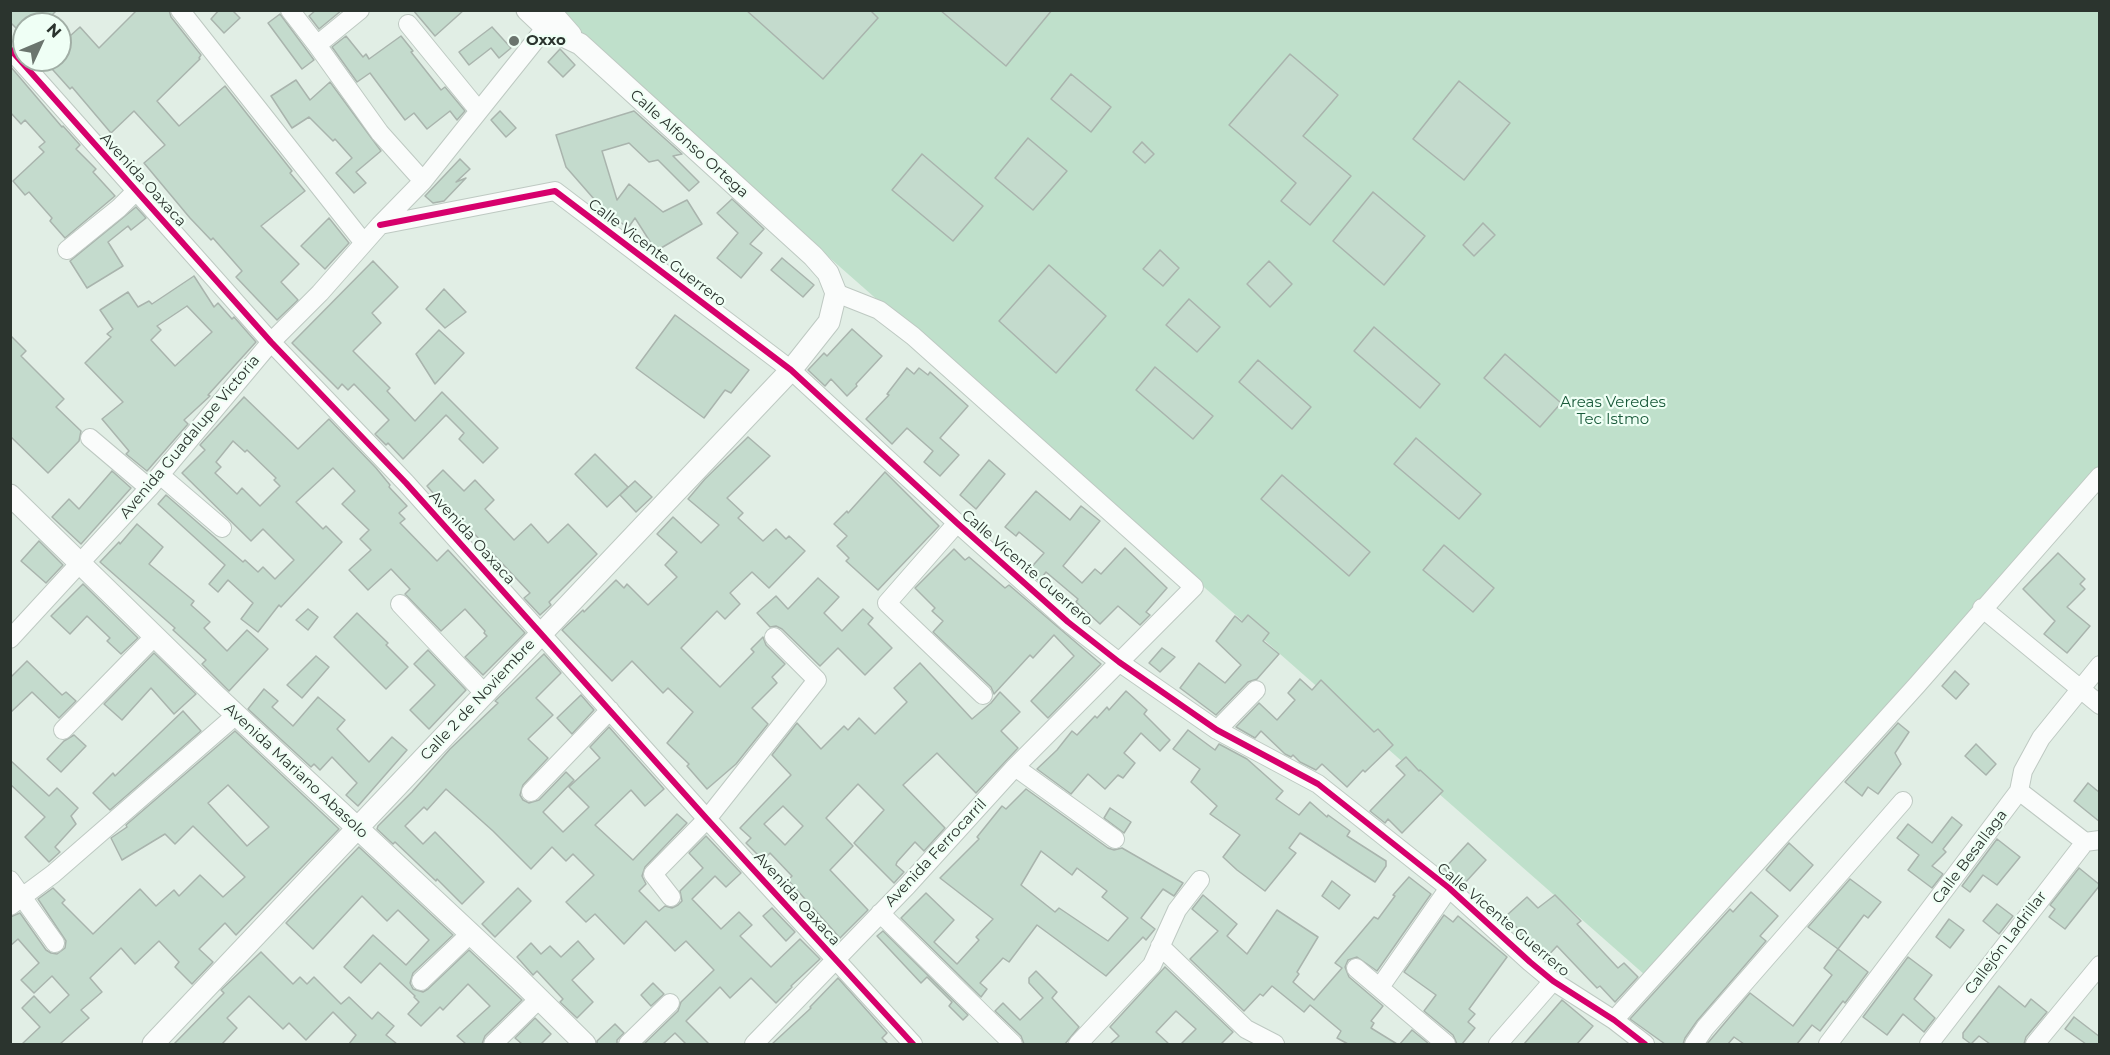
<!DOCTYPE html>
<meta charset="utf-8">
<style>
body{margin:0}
#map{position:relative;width:2110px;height:1055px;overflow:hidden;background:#e1eee5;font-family:Montserrat,sans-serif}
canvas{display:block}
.frame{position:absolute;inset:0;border:12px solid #2b342e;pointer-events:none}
.north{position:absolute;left:12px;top:12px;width:60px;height:60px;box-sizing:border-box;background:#effff5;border:2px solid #a1aea5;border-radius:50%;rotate:46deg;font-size:16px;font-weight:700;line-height:24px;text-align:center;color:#2b342e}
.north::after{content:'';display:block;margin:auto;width:21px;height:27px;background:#6b756e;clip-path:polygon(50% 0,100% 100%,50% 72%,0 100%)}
</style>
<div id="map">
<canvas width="2110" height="1055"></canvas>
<div class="frame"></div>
<div class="north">N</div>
</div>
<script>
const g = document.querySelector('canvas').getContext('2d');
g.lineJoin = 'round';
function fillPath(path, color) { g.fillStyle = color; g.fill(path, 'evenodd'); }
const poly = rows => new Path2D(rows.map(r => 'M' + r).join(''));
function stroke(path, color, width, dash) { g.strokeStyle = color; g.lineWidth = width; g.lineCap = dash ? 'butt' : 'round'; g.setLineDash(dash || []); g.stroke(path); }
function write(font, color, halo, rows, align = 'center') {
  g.font = font + ' Montserrat,sans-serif'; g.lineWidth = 4.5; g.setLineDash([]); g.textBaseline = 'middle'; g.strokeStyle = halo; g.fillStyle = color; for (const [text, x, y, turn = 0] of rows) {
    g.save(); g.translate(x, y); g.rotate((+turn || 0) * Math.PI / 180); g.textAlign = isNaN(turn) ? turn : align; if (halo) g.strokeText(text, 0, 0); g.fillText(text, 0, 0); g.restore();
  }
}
const green = poly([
 [549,11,2099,11,2099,473,1645,975]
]);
const building = poly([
 [10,10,57,10,43,24,24,24,24,36,10,22,10,10],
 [137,10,169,10,171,17,201,55,199,58,200,59,157,101,179,126,225,86,292,171,290,173,305,191,261,226,299,264,281,282,298,300,277,320,236,277,242,271,213,238,211,240,190,218,144,163,165,145,134,111,111,133,72,87,70,89,44,60,60,60,60,45,80,27,99,48,137,10],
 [219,10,232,10,240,18,224,33,211,19,219,10],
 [316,10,342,10,319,29,309,16,316,10],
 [413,10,464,10,435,36,413,10],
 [746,10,870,10,878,18,823,79,746,10],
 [940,10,1052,10,1006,66,940,10],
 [280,14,314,60,302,69,268,23,280,14],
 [492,27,511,48,499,58,491,48,469,65,459,52,492,27],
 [346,36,363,57,366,54,369,59,401,36,413,51,411,52,441,90,445,87,465,111,457,120,450,111,427,129,414,113,405,120,370,73,357,82,332,47,346,36],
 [560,49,575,65,563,77,548,62,560,49],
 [1290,54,1338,95,1303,136,1351,176,1310,225,1281,201,1296,183,1229,125,1290,54],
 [10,66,62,127,63,126,80,145,76,149,96,169,93,172,115,196,65,238,50,221,52,218,29,192,25,195,13,181,44,152,39,147,45,142,25,120,21,124,10,112,10,66],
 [1071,74,1111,107,1091,132,1051,99,1071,74],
 [296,80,310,100,330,82,381,151,356,172,366,183,354,193,336,173,352,158,335,139,333,141,309,117,292,128,271,96,296,80],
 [1459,81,1510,123,1464,180,1413,139,1459,81],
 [500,111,516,128,506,137,491,120,500,111],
 [634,111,682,154,673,156,699,182,689,191,658,160,649,162,629,143,602,151,617,200,629,184,663,212,687,200,702,224,656,251,635,218,628,228,601,207,566,167,556,135,634,111],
 [1028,138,1067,171,1033,210,995,178,1028,138],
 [1142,142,1154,154,1145,163,1133,152,1142,142],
 [922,154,983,206,953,241,892,190,922,154],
 [460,159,470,169,456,182,466,178,444,201,433,203,425,196,460,159],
 [1373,192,1425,236,1384,285,1333,241,1373,192],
 [732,199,764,229,750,244,762,253,741,278,717,258,738,233,717,213,732,199],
 [136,207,146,218,131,230,128,226,108,242,123,266,87,288,70,261,136,207],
 [329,218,349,243,325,269,301,246,329,218],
 [1483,223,1495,235,1474,256,1463,245,1483,223],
 [1160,250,1179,268,1163,286,1143,269,1160,250],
 [782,258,814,285,803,297,771,270,782,258],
 [373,261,398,287,372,313,381,323,353,351,390,388,387,391,415,421,442,392,498,448,483,463,459,439,464,433,446,415,403,459,388,443,386,445,375,434,389,420,354,384,348,390,342,384,338,389,292,343,373,261],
 [1269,261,1292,284,1270,307,1247,284,1269,261],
 [1049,265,1106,316,1056,373,999,321,1049,265],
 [194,276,214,307,218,303,232,319,234,317,256,342,208,395,210,396,184,420,188,424,147,471,126,454,129,451,102,419,123,402,85,363,111,337,107,334,113,329,100,310,128,292,138,307,149,301,152,304,194,276],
 [187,306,212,332,175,366,151,340,161,330,157,326,187,306],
 [444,289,466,312,445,328,426,309,444,289],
 [1189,299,1220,327,1197,352,1166,325,1189,299],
 [675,315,749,370,731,393,725,390,704,418,636,368,675,315],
 [1374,327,1440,384,1420,408,1354,351,1374,327],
 [852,329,882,356,856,384,857,386,847,396,831,379,825,386,808,370,824,353,827,356,852,329],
 [439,330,464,353,435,384,416,354,439,330],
 [10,335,26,351,21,356,64,399,56,407,81,431,79,441,48,473,10,436,10,335],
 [1505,354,1561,403,1540,427,1484,378,1505,354],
 [1258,360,1311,407,1292,429,1239,382,1258,360],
 [1155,367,1213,416,1193,439,1136,390,1155,367],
 [907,368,914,374,919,368,928,375,930,372,968,406,940,438,959,455,940,476,924,462,933,451,907,428,892,444,866,419,889,395,887,394,907,368],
 [244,397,298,449,329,419,376,468,390,485,389,487,407,506,399,513,405,519,400,523,437,561,448,550,525,633,483,675,465,657,487,636,484,633,485,631,465,609,441,631,405,594,410,589,391,569,368,590,349,570,371,550,360,539,369,530,342,504,355,491,333,468,296,502,323,529,326,526,342,542,281,607,279,605,258,632,241,619,253,603,228,580,218,592,209,584,225,565,158,504,166,495,243,562,245,560,258,572,263,567,275,579,294,560,263,529,251,541,182,473,205,450,200,445,244,397],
 [233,441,245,452,247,450,276,478,274,480,280,486,260,506,242,488,237,494,215,473,221,467,216,462,233,441],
 [748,437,770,456,727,498,743,513,738,518,763,541,776,529,786,539,789,536,805,551,769,588,752,572,730,593,740,604,725,619,717,611,681,648,720,687,754,652,751,649,763,637,766,645,785,664,772,677,777,683,752,708,768,724,736,764,707,789,687,766,689,764,667,743,693,712,668,688,663,693,632,661,612,681,562,630,583,610,584,612,616,580,624,588,627,584,648,605,677,577,665,565,677,552,657,534,673,517,701,543,719,525,688,499,705,479,748,437],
 [1416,438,1481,494,1459,519,1394,464,1416,438],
 [595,454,628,487,607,507,575,474,595,454],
 [989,460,1005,474,976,509,960,495,989,460],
 [443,470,464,491,475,480,494,500,485,509,514,540,531,524,548,543,568,524,597,554,549,602,551,605,540,615,524,598,530,593,467,526,466,528,446,508,427,486,443,470],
 [112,471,131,488,81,544,52,517,69,499,79,509,112,471],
 [885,472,939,526,878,590,846,561,849,558,837,546,847,536,834,524,847,511,848,513,885,472],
 [1282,475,1370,552,1349,576,1261,499,1282,475],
 [635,481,652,497,636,512,620,495,635,481],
 [1036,491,1070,520,1081,506,1100,521,1063,566,1082,583,1095,569,1101,574,1125,548,1167,588,1146,612,1150,615,1140,625,1118,606,1100,624,1076,602,1078,599,1046,572,1039,581,1028,571,1044,553,1019,532,1016,536,1005,527,1036,491],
 [137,524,163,547,149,564,194,601,191,605,210,622,204,628,227,651,247,630,268,649,229,691,202,664,206,660,173,630,175,628,100,562,119,542,120,544,137,524],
 [39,541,63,565,46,583,21,561,39,541],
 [1444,545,1494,588,1473,612,1423,570,1444,545],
 [954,549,965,560,969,557,1005,588,1009,585,1101,664,1048,718,1031,701,1074,656,1054,635,1033,658,1030,655,994,694,991,687,933,632,943,621,932,611,935,608,915,588,954,549],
 [2058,553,2085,579,2080,584,2085,589,2067,607,2090,626,2067,653,2044,634,2055,621,2023,589,2058,553],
 [818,578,839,597,824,613,842,631,863,609,873,618,868,624,892,648,865,675,838,648,820,666,782,629,776,626,770,627,757,613,776,596,788,609,818,578],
 [83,584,138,638,121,654,107,641,110,638,87,616,70,634,51,616,83,584],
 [308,609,318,617,308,630,296,620,308,609],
 [357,613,388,643,386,645,408,667,386,689,334,637,357,613],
 [1248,615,1269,633,1263,641,1279,654,1257,679,1248,682,1216,715,1180,688,1199,663,1225,683,1241,665,1216,641,1235,616,1242,622,1248,615],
 [1162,648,1175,657,1160,672,1149,663,1162,648],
 [428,650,466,690,429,729,410,710,435,685,414,664,428,650],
 [154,653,196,694,174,714,151,688,122,720,104,704,154,653],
 [544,654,561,673,536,698,553,715,528,739,548,758,523,785,520,795,523,800,529,803,539,800,566,772,574,780,543,812,563,832,589,807,569,787,600,758,590,747,609,727,664,789,645,806,631,790,595,825,633,860,677,814,687,823,645,867,642,876,646,884,639,891,659,911,665,906,672,908,678,905,682,901,680,891,703,868,689,853,706,836,741,873,726,887,715,876,692,899,721,929,739,912,752,925,740,936,771,967,800,939,820,959,791,986,792,987,776,1003,751,978,730,998,720,987,686,1021,709,1044,686,1044,675,1033,663,1044,644,1044,678,1011,681,1002,714,970,686,941,675,951,646,921,624,944,595,914,586,922,566,902,594,875,573,854,566,861,552,847,531,869,493,831,446,789,427,810,424,807,405,826,423,844,435,832,484,882,462,904,437,879,436,881,395,842,393,844,377,829,378,826,412,792,450,749,498,703,495,701,544,654],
 [316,656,329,667,302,698,287,685,316,656],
 [27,661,62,695,66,692,76,701,59,718,32,692,10,713,10,678,27,661],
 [920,663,972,719,991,703,1000,692,1020,712,1001,731,1018,748,976,793,937,753,903,785,945,828,924,851,915,842,897,862,896,865,904,872,894,883,854,843,884,810,858,784,826,818,853,846,830,870,868,910,840,938,788,880,792,876,770,853,763,860,746,843,751,838,740,828,791,775,772,755,797,723,821,749,844,726,848,730,859,718,875,734,907,702,894,688,920,663],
 [783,806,803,826,785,845,764,824,783,806],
 [1955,671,1969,684,1956,699,1942,686,1955,671],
 [1300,679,1312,690,1321,680,1374,732,1378,729,1393,745,1365,772,1363,770,1347,787,1322,764,1316,770,1300,762,1293,755,1291,757,1285,754,1261,731,1255,738,1236,727,1259,703,1277,720,1295,700,1288,693,1300,679],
 [264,689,278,701,272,707,293,726,318,697,345,720,337,729,369,762,392,737,407,750,358,806,346,795,357,783,332,757,320,770,314,764,311,767,248,709,264,689],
 [1126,691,1147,710,1144,714,1170,740,1160,751,1141,733,1124,753,1135,763,1123,778,1118,775,1105,789,1088,774,1071,794,1037,769,1057,750,1072,731,1077,735,1095,716,1097,718,1107,707,1109,710,1126,691],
 [581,695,594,710,572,734,557,718,581,695],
 [183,711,201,731,110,810,93,793,113,773,115,776,183,711],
 [1898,723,1909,732,1895,753,1901,764,1878,794,1868,787,1862,796,1845,782,1898,723],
 [1188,730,1215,750,1219,744,1247,759,1283,791,1276,799,1299,815,1310,802,1327,817,1328,815,1350,831,1347,836,1386,861,1386,866,1375,882,1300,833,1289,848,1296,853,1265,891,1237,870,1223,857,1240,835,1210,814,1217,806,1191,782,1200,769,1173,749,1188,730],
 [235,731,339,829,236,935,225,923,199,949,213,962,192,984,175,967,179,962,159,941,135,964,121,948,90,978,102,992,81,1010,89,1018,60,1044,22,1044,40,1027,22,1008,34,996,50,1013,69,995,52,976,34,993,21,980,39,963,18,939,10,946,10,917,20,913,46,950,51,953,57,954,65,948,66,941,38,899,53,888,65,900,62,903,93,934,140,889,156,906,174,890,179,896,200,875,223,897,245,877,193,826,175,844,165,834,122,860,111,838,127,827,126,825,235,731],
 [228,785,269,827,247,846,208,803,228,785],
 [74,735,86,746,61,772,47,759,64,741,74,735],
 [1976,744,1996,764,1986,775,1965,756,1976,744],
 [1406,757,1419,771,1420,770,1443,791,1402,833,1388,819,1385,823,1370,811,1405,775,1396,766,1406,757],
 [10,760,49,796,57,788,78,808,71,816,76,824,55,847,60,852,49,862,25,837,45,817,10,784,10,760],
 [2088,783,2100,793,2100,822,2074,801,2088,783],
 [1026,789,1108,848,1114,850,1122,848,1183,883,1174,896,1163,889,1141,918,1155,929,1146,940,1143,937,1106,976,1037,925,1009,962,1003,958,980,983,987,989,981,997,901,918,926,893,954,920,934,942,957,964,979,940,976,937,993,919,940,878,979,839,977,837,1002,806,1006,809,1026,789],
 [1041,851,1072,875,1077,868,1107,891,1102,897,1128,918,1108,941,1059,908,1055,912,1021,885,1041,851],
 [1110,808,1131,822,1124,833,1104,818,1110,808],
 [1952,817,1962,825,1943,849,1946,852,1932,866,1943,874,1932,888,1908,870,1919,855,1897,838,1908,824,1932,843,1952,817],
 [1997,839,2020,857,1997,885,1983,875,1970,892,1962,886,1997,839],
 [1468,843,1486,860,1463,885,1444,869,1468,843],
 [1789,843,1813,865,1790,891,1766,870,1789,843],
 [359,847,453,935,413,973,410,983,413,989,423,992,428,989,469,950,522,1000,485,1036,482,1044,466,1044,457,1036,490,1006,468,984,443,1010,440,1007,421,1026,408,1014,419,1002,414,997,415,996,380,963,361,983,344,967,373,935,406,965,429,940,398,910,387,921,362,896,313,949,286,923,359,847],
 [2079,868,2100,885,2065,929,2049,917,2055,909,2050,905,2079,868],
 [1409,877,1431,894,1377,971,1357,957,1348,960,1345,967,1349,977,1383,1006,1371,1021,1374,1023,1371,1028,1397,1044,1348,1044,1337,1038,1341,1031,1310,1005,1304,1012,1272,986,1263,996,1260,994,1244,1011,1190,959,1218,931,1192,909,1203,895,1237,924,1227,936,1247,954,1277,910,1318,937,1297,972,1299,974,1293,982,1314,1000,1342,968,1335,963,1374,917,1378,919,1395,896,1393,895,1409,877],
 [1850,879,1881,902,1868,918,1864,915,1838,949,1808,927,1850,879],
 [1332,881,1350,895,1339,909,1322,896,1332,881],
 [518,888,531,901,495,937,482,924,518,888],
 [1751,892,1778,916,1760,936,1766,941,1697,1021,1685,1038,1683,1044,1665,1044,1630,1019,1730,909,1733,912,1751,892],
 [1555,895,1581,921,1577,924,1618,968,1624,963,1638,977,1615,1002,1600,986,1597,988,1557,946,1545,959,1519,936,1522,933,1506,916,1527,897,1538,908,1555,895],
 [1997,904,2013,916,1999,934,1983,921,1997,904],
 [772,908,795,932,786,941,763,916,772,908],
 [1444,915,1453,922,1458,916,1507,957,1469,1009,1475,1014,1468,1022,1475,1028,1462,1044,1457,1044,1453,1035,1424,1011,1436,995,1404,972,1444,915],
 [1949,919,1964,930,1950,948,1936,937,1949,919],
 [883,931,968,1015,963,1020,949,1006,952,1002,927,977,921,983,877,936,883,931],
 [578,941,594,959,572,980,593,1002,577,1018,560,1002,563,999,537,971,533,975,517,957,531,943,541,954,550,946,561,957,578,941],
 [1838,949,1868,972,1845,1003,1843,1001,1820,1031,1812,1025,1797,1044,1744,1044,1734,1037,1728,1044,1707,1044,1750,993,1793,1026,1832,975,1824,968,1838,949],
 [261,952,293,984,300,977,307,984,314,977,341,1004,349,997,372,1019,378,1012,394,1026,386,1035,397,1044,349,1044,356,1035,333,1012,306,1040,289,1023,283,1029,249,996,227,1018,237,1028,222,1044,174,1044,224,993,221,990,261,952],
 [1908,957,1932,975,1914,999,1935,1018,1924,1032,1903,1014,1887,1035,1863,1017,1908,957],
 [1165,967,1233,1032,1221,1044,1181,1044,1196,1029,1176,1011,1156,1032,1169,1044,1110,1044,1119,1036,1110,1027,1165,967],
 [1036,971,1057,992,1052,998,1079,1027,1065,1044,1024,1044,1021,1036,995,1011,1003,1003,1020,1020,1043,998,1029,983,1029,978,1036,971],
 [838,978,887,1033,882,1038,888,1044,772,1044,811,1008,810,1007,838,978],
 [653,983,664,994,651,1006,641,995,653,983],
 [1999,986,2025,1007,2031,999,2047,1012,2026,1037,2024,1044,1990,1044,1979,1036,1971,1044,1963,1038,1963,1033,1999,986],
 [1562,1000,1593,1026,1577,1044,1524,1044,1562,1000],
 [2074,1017,2100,1037,2100,1044,2086,1044,2065,1029,2074,1017],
 [535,1018,551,1034,541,1044,522,1044,515,1038,535,1018],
 [615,1024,624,1033,617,1040,617,1044,597,1044,597,1041,615,1024],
 [1412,1030,1429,1044,1400,1044,1412,1030]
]);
const minor = poly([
 [180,10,364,243],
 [290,10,317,45,380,133,423,181],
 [408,24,479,111],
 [317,45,360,10],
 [10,49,271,342,406,483,707,819,913,1044],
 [380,225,555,191,791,370,957,523,1068,622,1119,662,1217,730,1318,784,1449,888,1530,962,1553,981,1614,1020,1645,1044],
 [67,250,119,208,136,191],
 [90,438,149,488],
 [160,475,222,528],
 [957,523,887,603,983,695],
 [400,604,485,694],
 [1982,608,2100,705],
 [10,639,149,488,271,342,320,293,380,225,423,181,554,17],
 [63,730,155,636],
 [1217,730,1256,690],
 [1015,767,1115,839],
 [2019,791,2085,842,2100,840],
 [531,792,610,710],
 [10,880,55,943],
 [671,897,653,874,707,819,817,680,774,637],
 [10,906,53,874,236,715],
 [880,913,1013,1044],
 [1160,946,1246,1029,1275,1044],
 [1356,968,1446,1044],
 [421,981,470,934],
 [1380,987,1449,888],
 [1614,1020,1917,685,2100,476],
 [493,1044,539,999],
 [628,1044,670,1003],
 [754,1044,907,886,1015,767,1194,587,913,336,879,310,836,293],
 [1078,1044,1152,965,1177,910,1200,880],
 [1498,1044,1553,981],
 [1694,1044,1705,1028,1903,801],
 [1828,1044,2019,791,2023,771,2041,738,2100,665],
 [1929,1044,2085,842],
 [2035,1044,2100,965]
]);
const tertiary = poly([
 [549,10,571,35],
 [10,495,215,695,518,978,585,1044],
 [153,1044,791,370,829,322,836,293,828,273,813,256,580,44,546,28,527,10]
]);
const cycleway = poly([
 [10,49,271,342,406,483,707,819,913,1044],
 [380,225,555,191,791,370,957,523,1068,622,1119,662,1217,730,1318,784,1449,888,1530,962,1553,981,1614,1020,1645,1044]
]);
const markers = [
 [514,41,6,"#6b756e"]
];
const poiNames = [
 ["Oxxo",526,41]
];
const streetNames = [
 ["Calle Alfonso Ortega",689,144,42],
 ["Avenida Oaxaca",143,180,48],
 ["Calle Vicente Guerrero",657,253,37],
 ["Avenida Guadalupe Victoria",190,437,-50],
 ["Avenida Oaxaca",472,538,48],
 ["Calle Vicente Guerrero",1027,568,41],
 ["Calle 2 de Noviembre",478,700,-47],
 ["Avenida Mariano Abasolo",296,771,43],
 ["Avenida Ferrocarril",936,853,-47],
 ["Calle Besallaga",1970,857,-53],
 ["Avenida Oaxaca",797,899,48],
 ["Calle Vicente Guerrero",1503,920,40],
 ["Callejón Ladrillar",2006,943,-53]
];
const parkNames = [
 ["Areas Veredes",1613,403],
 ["Tec Istmo",1613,420]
];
fillPath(green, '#bfe0cb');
fillPath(building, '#c4dbcd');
stroke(building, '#a9b4ad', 1.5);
stroke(minor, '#bec9c2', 20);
stroke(tertiary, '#bec9c2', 23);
stroke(minor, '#fafcfb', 18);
stroke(tertiary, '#fafcfb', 21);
stroke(cycleway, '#d6006c', 6);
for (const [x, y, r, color] of markers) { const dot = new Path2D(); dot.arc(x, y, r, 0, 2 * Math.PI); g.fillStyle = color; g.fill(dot); stroke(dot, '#effff5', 2); }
write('bold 15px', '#2b342e', '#effff5', poiNames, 'left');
write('15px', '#2b342e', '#effff5', streetNames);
write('15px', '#195a3a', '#effff5', parkNames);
</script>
